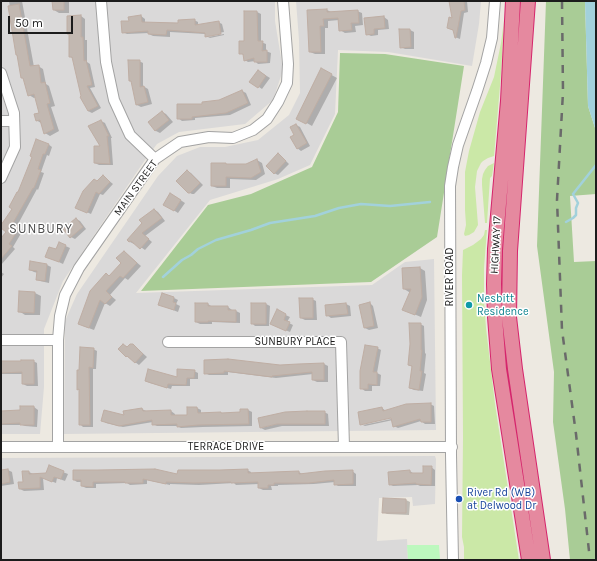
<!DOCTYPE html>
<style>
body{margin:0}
#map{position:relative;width:597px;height:561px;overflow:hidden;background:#ede9e1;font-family:Karla,sans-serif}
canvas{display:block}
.frame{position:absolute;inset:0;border:2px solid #1c1c1c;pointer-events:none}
.scale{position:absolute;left:8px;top:16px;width:65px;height:18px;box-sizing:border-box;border:2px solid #1c1c1c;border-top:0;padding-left:5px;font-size:12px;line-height:14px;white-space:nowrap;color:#1c1c1c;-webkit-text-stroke:3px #fff;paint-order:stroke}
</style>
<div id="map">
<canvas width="597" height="561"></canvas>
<div class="frame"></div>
<div class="scale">50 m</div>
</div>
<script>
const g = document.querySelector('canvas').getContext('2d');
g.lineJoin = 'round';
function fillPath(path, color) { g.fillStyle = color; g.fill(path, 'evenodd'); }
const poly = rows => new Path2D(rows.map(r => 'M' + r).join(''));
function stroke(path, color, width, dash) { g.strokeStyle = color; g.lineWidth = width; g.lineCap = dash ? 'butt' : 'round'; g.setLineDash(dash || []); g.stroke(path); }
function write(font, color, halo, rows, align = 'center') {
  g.font = font + ' Karla,sans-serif'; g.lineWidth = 3; g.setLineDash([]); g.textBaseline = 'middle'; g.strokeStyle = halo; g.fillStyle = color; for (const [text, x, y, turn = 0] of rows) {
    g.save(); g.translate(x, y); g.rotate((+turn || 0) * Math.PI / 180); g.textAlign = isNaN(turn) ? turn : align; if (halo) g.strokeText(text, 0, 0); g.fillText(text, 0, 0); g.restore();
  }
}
const residential = poly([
 [1,1,275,1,275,21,283,70,273,100,245,124,179,132,157,144,145,160,63,281,44,329,44,387,40,434,1,434],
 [296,1,481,1,479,24,472,66,388,52,338,50,335,114,310,165,278,179,210,200,136,293,372,285,405,262,434,259,436,430,64,434,65,321,77,294,158,176,177,156,200,147,225,147,258,140,289,115,300,93,299,40],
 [435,456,436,459,435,504,413,506,412,497,379,498,377,541,407,539,408,560,1,560,1,458]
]);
const grass = poly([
 [504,20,501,74,494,156,488,158,483,161,481,163,477,171,475,187,478,225,474,232,469,235,465,236,464,234,466,225,465,210,465,172,469,151,480,112,494,77,501,43],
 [494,163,492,176,490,178,487,223,485,223,482,185,482,179,483,174,485,170,488,166],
 [485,230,487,230,484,268,484,301,486,328,495,404,519,560,464,560,464,547,462,537,463,438,462,275,463,250,473,245,481,239,484,235]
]);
const forest = poly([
 [546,1,585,1,588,106,596,131,596,194,570,196,574,262,596,261,596,560,570,560,565,509,553,422,554,372,537,246],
 [340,53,385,54,464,66,437,237,371,282,141,291,208,205,251,194,312,167,338,112]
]);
const park = poly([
 [407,545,439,545,440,560,408,560]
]);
const water = poly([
 [585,1,596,1,596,131,588,106]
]);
const shadow = poly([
 [9,1,22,1,34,67,38,66,43,69,46,84,49,86,55,106,51,107,59,131,50,136,45,133,41,123,36,120,40,113,36,97,34,98,29,95,25,79,22,78,17,54],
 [53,1,69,1,69,13,59,13,54,10],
 [450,1,467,1,468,12,464,13,460,39,455,37,455,31,448,28,453,19],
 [327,10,331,12,357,11,362,13,363,25,355,26,356,32,345,33,340,30,339,20,328,21,328,28,325,28,325,54,315,54,310,52,308,11],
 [257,12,261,14,261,42,266,44,266,51,271,53,270,63,258,64,255,61,248,62,245,60,244,55,240,53],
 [81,16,85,19,85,40,87,40,87,62,90,64,95,87,90,88,101,108,92,113,88,111,73,58,70,57,70,35,68,34],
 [141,16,145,19,145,23,179,24,194,20,198,22,198,26,218,22,222,24,224,32,208,35,208,37,224,34,224,35,210,38,206,36,206,34,170,32,170,37,153,36,149,34,149,33,127,34,123,32,130,22],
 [384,17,388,20,389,29,378,30,378,35,371,36,367,34],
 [400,30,410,30,414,32,414,49,405,49,401,47],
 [139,61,143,63,143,86,148,89,152,104,141,107,137,105,132,82,130,81],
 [321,69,337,78,312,126,298,118],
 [262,73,270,78,262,89,259,87],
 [242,91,246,93,251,105,230,115,195,118,195,120,182,121,178,118,203,105,220,101],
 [162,112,166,114,173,122,160,133,156,131,149,122],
 [101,121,105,123,112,138,111,138,113,165,99,165,95,163,102,147],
 [296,125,300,127,310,146,301,151,297,148,296,135],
 [48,144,52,147,49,156,47,155,41,172,44,173,38,190,37,189,17,226,23,230,13,247,15,249,1,265,1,240,8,232,1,227,13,208,10,207],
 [278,154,282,157,289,164,278,175,274,173],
 [257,160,262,163,265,174,256,180,230,179,230,188,217,188,212,186,227,165,246,165],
 [187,171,191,173,203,185,194,194,192,194,188,192],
 [103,176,113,184,103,195,100,194,91,214,80,209,98,182],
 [171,194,185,203,178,213,164,204],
 [155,210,158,212,165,221,145,236,152,242,145,250,135,243,134,244,130,242],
 [76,219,80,221,86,229,75,239,71,237],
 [59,243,70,248,63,264,50,258,56,251],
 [124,252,128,255,141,266,128,280,125,278,110,295,116,300,110,306,105,303,94,330,83,326,123,263],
 [31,262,47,265,51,267,49,283,40,281,37,279,38,273,34,272,30,270],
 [420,268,425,271,427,300,421,317,409,312,411,292,409,292,404,289,403,269],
 [1,272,4,274,1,278],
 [20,292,35,293,41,296,40,315,25,315,19,311],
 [174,298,178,300,176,304,180,306,178,312,160,305],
 [312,299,316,301,317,320,305,320,301,318],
 [370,303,373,306,378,328,369,330,365,328],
 [208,304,211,306,211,307,228,307,232,310,232,311,236,311,240,313,240,323,212,322,212,324,200,324,196,322],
 [266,304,270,306,269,326,255,326,252,323],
 [346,304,350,306,351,316,331,318,327,315,326,306],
 [277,311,290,317,287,322,293,325,290,332,275,326],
 [420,324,424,326,425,353,426,354,424,373,426,374,423,391,414,390,410,388,413,367,409,365],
 [123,345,128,347,133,345,137,348,147,357,139,365,127,356],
 [377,348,381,350,377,373,381,375,380,386,372,386,372,391,365,391,361,388],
 [93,349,97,351,96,369,93,369,93,427,83,427,80,424,80,390,78,389,80,371],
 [33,361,37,363,38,386,27,386,23,384,23,374,1,374,1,362],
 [205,361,280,366,324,364,328,366,328,382,317,382,313,380,313,374,276,378,228,372,228,375,209,375,205,373],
 [194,371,198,373,198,379,190,379,190,386,172,386,171,389,150,383,146,381,178,378],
 [430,404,434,406,435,424,425,424,421,421,398,428,394,426,393,420,365,426,361,424,382,408,386,411],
 [395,416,396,418,363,425,363,423],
 [34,407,38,410,37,427,25,426,22,425,1,425,1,412,21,411],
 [197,408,201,410,201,414,242,413,248,410,252,412,252,426,203,427,181,428,177,426,157,426,153,424,153,422,123,427,106,423,102,420,125,417,142,409,146,411,171,411,175,414,175,416,188,416],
 [324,412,328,414,329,426,282,426,265,430,261,428],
 [50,467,68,474,65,481,57,478,56,483,43,478,44,490,24,491,20,489,24,483,29,472,33,474,47,474],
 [431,467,435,470,435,486,420,486,418,485,393,486,389,484,410,471,414,474,424,474],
 [8,470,12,472,14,484,1,486,1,471],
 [247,470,251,472,251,474,299,472,302,474,352,471,356,474,356,486,338,486,335,484,335,482,314,484,278,485,278,486,271,486,272,490,263,490,259,488,259,484,236,485,234,483,199,485,170,484,170,485,147,480,147,484,130,485,127,483,96,484,96,488,86,488,82,486,82,482,77,482,74,480,178,475],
 [406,500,410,502,409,515,387,514,383,512]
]);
const stream = poly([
 [566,222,573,218,576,215,576,208,578,203,573,194,596,165],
 [163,277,182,260,191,255,198,249,216,240,251,230,270,223,315,216,339,208,361,204,390,206,430,202]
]);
const building = poly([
 [52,1,64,1,64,10,53,10,52,1],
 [449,1,464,1,465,10,461,11,456,38,455,38,453,30,447,28,449,17,452,18,449,1],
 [19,4,30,66,39,65,41,83,45,82,50,103,47,104,54,129,44,134,40,120,36,121,34,114,39,113,34,94,28,96,23,78,21,78,17,55,16,55,8,6,19,4],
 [327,9,327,12,358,10,359,23,351,23,352,30,339,31,338,18,323,19,324,26,320,26,321,52,309,52,307,10,327,9],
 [244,11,257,11,258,41,263,41,262,51,267,50,267,62,254,62,254,58,244,61,243,54,239,54,239,41,244,41,244,11],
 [81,15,81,37,83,37,84,61,86,60,92,85,87,86,98,106,88,111,80,97,81,96,72,57,69,57,69,34,67,34,67,16,81,15],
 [141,15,142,22,178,23,178,20,195,19,195,25,219,21,221,34,205,37,205,33,167,30,166,35,148,34,148,31,122,33,121,21,129,21,128,17,141,15],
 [384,16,385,28,374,29,374,34,366,35,364,18,384,16],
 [399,29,410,29,411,47,400,48,399,29],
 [128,60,140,60,140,87,144,86,148,102,136,105,131,81,129,81,128,60],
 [321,68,332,74,306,124,296,119,321,68],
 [258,70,266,76,258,88,249,82,258,70],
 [242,90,248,103,226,113,192,117,192,119,177,119,177,104,202,104,202,102,219,100,242,90],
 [162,111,169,120,155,131,148,122,162,111],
 [101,120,109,136,107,136,110,164,94,163,94,146,100,146,88,126,101,120],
 [296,124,307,143,297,149,290,137,294,135,290,127,296,124],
 [36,139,49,144,45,154,43,154,38,169,41,170,34,188,33,188,13,223,20,227,9,244,12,246,1,259,1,238,6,232,1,228,1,225,12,209,9,207,17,192,18,192,32,157,30,156,36,139],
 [278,153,286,161,274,174,266,166,278,153],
 [257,159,261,172,251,178,226,177,226,186,211,186,211,163,226,163,226,164,246,164,257,159],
 [187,170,200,183,190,193,188,193,176,181,187,170],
 [103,175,110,182,99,194,96,192,87,213,75,208,83,191,94,179,97,181,103,175],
 [170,193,181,200,174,211,163,205,170,193],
 [154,209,162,218,142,233,149,239,140,249,131,241,129,242,127,240,142,223,139,220,154,209],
 [76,218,83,227,70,238,63,229,76,218],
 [59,242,66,245,59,262,45,257,49,247,56,249,59,242],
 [124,251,137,263,123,278,120,276,106,291,112,297,105,304,100,300,89,328,78,324,90,291,106,273,109,276,121,263,116,258,124,251],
 [30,261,47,264,45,281,36,280,37,271,29,270,30,261],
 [420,267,422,297,415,315,402,310,411,289,403,289,402,268,420,267],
 [19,291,35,292,34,313,18,312,19,291],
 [162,293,174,297,173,302,176,303,174,310,158,305,162,293],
 [299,298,313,298,313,318,300,318,299,298],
 [370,302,374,326,364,328,359,305,370,302],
 [195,303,208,303,208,306,228,306,228,310,236,310,236,322,208,321,208,322,195,322,195,303],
 [251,303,266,303,266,324,251,324,251,303],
 [346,303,348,314,326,316,325,305,346,303],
 [277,309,286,314,284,320,290,322,286,331,270,324,277,309],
 [409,323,421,323,421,350,422,350,420,371,422,371,419,390,409,388,412,366,408,365,410,344,409,323],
 [123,344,127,347,130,344,133,344,143,354,135,363,127,356,126,357,118,349,123,344],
 [365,345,378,347,373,372,377,372,377,385,368,384,368,389,360,389,360,371,365,345],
 [80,347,94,348,93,368,89,367,90,425,79,425,79,389,77,390,77,370,79,370,80,347],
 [228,359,280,365,298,364,324,363,324,380,312,380,312,372,272,376,272,377,224,371,224,373,204,374,204,360,228,359],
 [21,360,34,360,34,384,22,384,22,372,1,373,1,361,21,361,21,360],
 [148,369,177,377,177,369,195,370,194,378,187,378,186,385,168,384,167,388,145,381,148,369],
 [431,403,431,422,421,422,420,419,393,427,391,418,360,425,358,412,382,407,383,411,406,404,431,403],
 [20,406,34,406,34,425,20,425,20,423,1,424,1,411,20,410,20,406],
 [187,407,197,407,198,413,221,412,221,413,240,412,240,409,248,409,249,424,198,425,177,427,177,424,152,425,152,420,119,426,101,421,104,410,124,415,123,411,142,408,143,411,171,410,171,415,187,415,187,407],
 [307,411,325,411,325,424,277,424,260,428,258,418,285,412,307,411],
 [49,465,64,471,61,479,54,477,52,482,40,477,40,488,19,489,18,482,23,482,22,471,29,471,29,474,46,473,49,465],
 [423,466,432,466,431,485,416,484,416,483,389,485,388,472,410,470,410,473,423,473,423,466],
 [8,469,10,482,1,484,1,470,8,469],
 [155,469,177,474,178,470,220,470,248,469,248,473,299,471,299,474,325,471,353,470,353,484,334,485,334,480,309,483,274,483,274,485,268,485,268,488,258,488,258,482,231,483,231,482,194,483,166,482,166,484,143,479,143,483,125,483,125,482,93,482,93,487,81,486,81,480,73,480,73,470,98,470,155,469],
 [383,498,406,499,406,513,382,513,383,498]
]);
const minor = poly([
 [101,1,106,62,114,100,130,135,155,159],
 [1,73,14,113,15,147,1,178],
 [1,121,14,121],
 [1,340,58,340],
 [168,342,341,342,344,447],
 [58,446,58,340,60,316,65,295,79,268,155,159,180,142,209,137,233,138,253,130,267,119,278,102,287,83,288,64,283,1],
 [1,447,452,447],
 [453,560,451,455,450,186,453,167,458,145,477,91,486,63,492,38,495,1]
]);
const highway = poly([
 [513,1,508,101,495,249,494,284,495,317,499,369,529,560],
 [528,1,510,251,509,317,515,369,543,560]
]);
const rail = poly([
 [562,1,563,92,557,200,562,330,576,434,590,560]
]);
const markers = [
 [469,305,4,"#0f9aa8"],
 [459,499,4,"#1a4fb4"]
];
const streetNames = [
 ["MAIN STREET",136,188,-54],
 ["HIGHWAY 17",496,245,-87],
 ["RIVER ROAD",450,277,-90],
 ["SUNBURY PLACE",295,342],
 ["TERRACE DRIVE",226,447]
];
const cultureNames = [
 ["Nesbitt",477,299],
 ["Residence",477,312]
];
const transitNames = [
 ["River Rd (WB)",467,493],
 ["at Delwood Dr",467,506]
];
const quarterNames = [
 ["SUNBURY",41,229]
];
fillPath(residential, '#dad9d9');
fillPath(grass, '#cbe8a7');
fillPath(forest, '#a9cc96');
fillPath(park, '#bdf8be');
fillPath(water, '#a2d1db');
fillPath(shadow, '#0003');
stroke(stream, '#a2d1db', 2.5);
fillPath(building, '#c2b8b1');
stroke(building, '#bfaea4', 1);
stroke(minor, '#a3a3a3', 12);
stroke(highway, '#d5256c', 16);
stroke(minor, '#fff', 10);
stroke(highway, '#e5899f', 14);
stroke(rail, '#6a6a6a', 2.5, [8, 8]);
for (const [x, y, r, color] of markers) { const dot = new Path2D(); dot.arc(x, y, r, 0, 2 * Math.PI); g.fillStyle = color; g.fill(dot); stroke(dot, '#fff', 1.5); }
write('11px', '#1c1c1c', '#fff', streetNames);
write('11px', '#0d838f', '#fff', cultureNames, 'left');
write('11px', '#164399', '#fff', transitNames, 'left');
g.letterSpacing = '1px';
write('13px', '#4f4f4f', '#fff', quarterNames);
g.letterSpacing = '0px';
</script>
